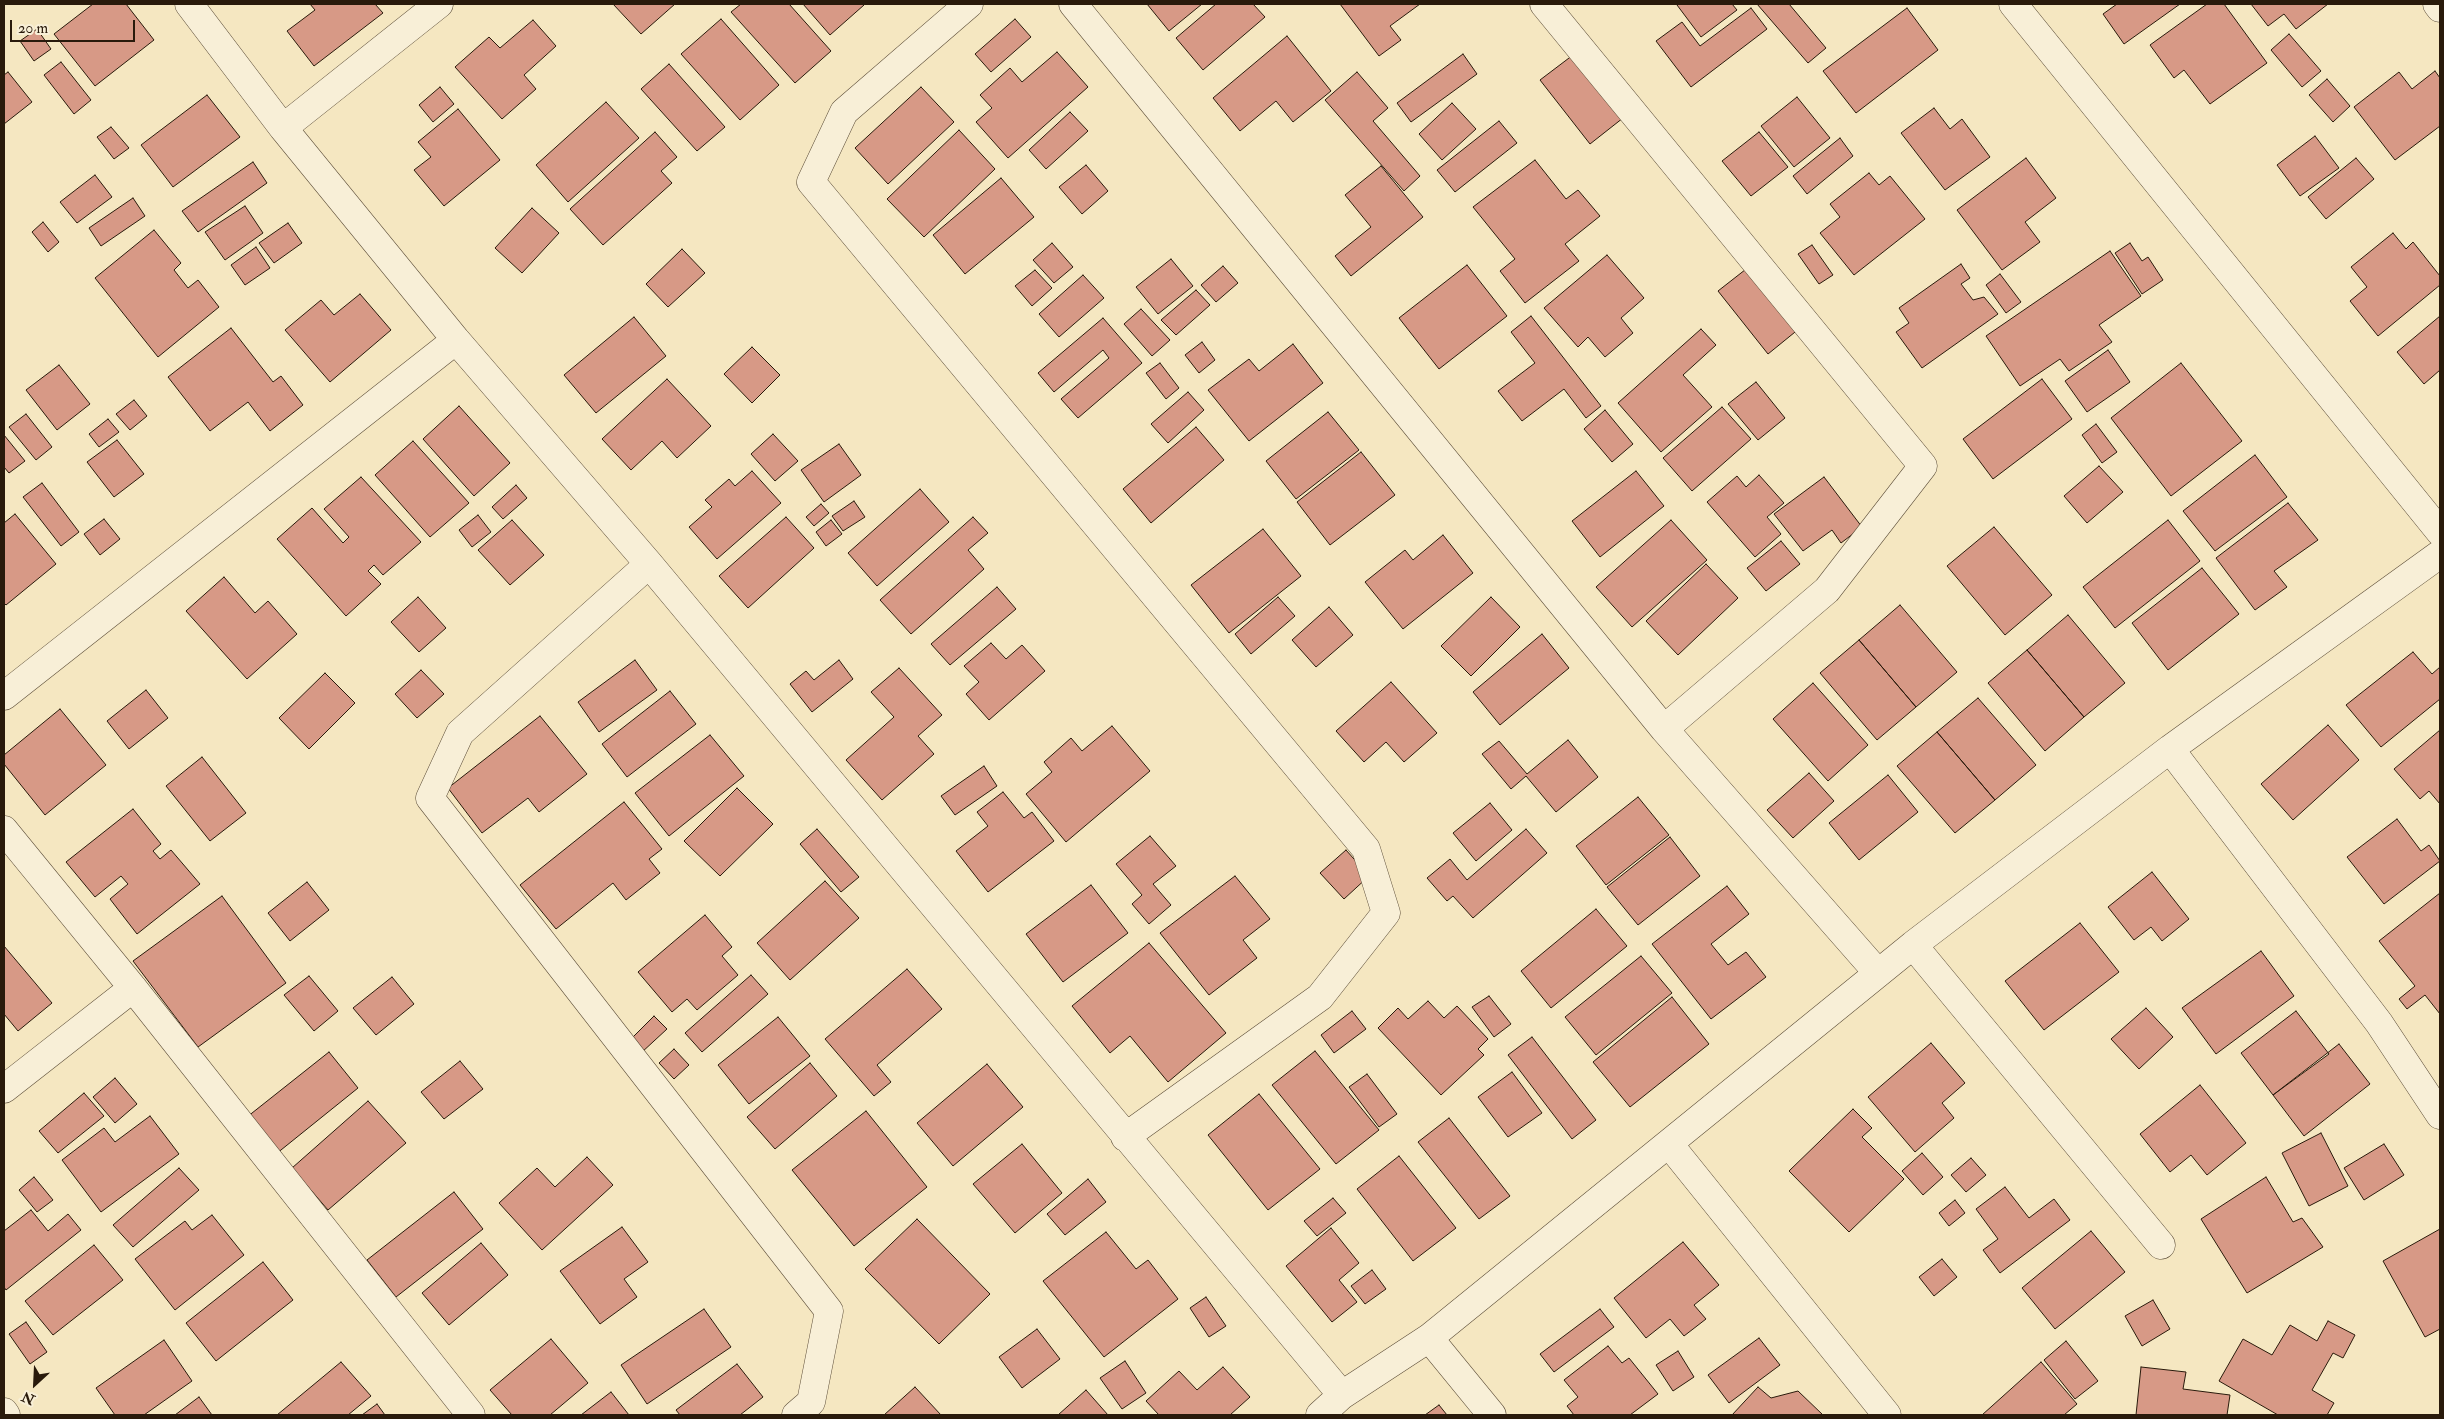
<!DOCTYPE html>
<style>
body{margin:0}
#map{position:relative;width:2444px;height:1419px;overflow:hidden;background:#f5e7c1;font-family:"IM FELL Double Pica",serif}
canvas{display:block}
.frame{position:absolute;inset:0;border:5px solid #291a0b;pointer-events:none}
.north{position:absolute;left:10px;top:1359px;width:50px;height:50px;-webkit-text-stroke:4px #f8efd7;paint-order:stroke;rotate:205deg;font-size:14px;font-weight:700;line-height:20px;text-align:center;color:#291a0b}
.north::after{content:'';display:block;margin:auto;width:18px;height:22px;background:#291a0b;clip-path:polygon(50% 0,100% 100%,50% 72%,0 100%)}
.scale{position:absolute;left:10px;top:20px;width:125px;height:22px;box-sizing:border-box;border:2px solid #291a0b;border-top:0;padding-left:6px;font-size:15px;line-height:18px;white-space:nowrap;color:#291a0b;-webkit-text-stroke:4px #f8efd7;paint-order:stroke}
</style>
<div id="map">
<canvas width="2444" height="1419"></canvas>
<div class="frame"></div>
<div class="north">N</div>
<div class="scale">20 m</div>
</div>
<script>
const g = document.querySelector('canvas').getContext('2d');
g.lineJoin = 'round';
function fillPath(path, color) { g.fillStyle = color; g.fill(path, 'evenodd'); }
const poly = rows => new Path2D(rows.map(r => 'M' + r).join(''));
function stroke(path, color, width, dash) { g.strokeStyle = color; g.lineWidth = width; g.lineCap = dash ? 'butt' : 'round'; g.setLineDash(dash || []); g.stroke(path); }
const building = poly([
 [93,4,126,4,154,40,95,86,54,34,93,4],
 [310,4,375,4,383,13,314,66,287,31,315,10,310,4],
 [613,4,675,4,641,34,613,4],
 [741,4,789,4,831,51,795,83,731,12,741,4],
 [803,4,862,4,864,5,830,35,803,4],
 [1147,4,1202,4,1169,31,1147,4],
 [1216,4,1253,4,1265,17,1203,70,1176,38,1216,4],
 [1340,4,1420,4,1390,26,1401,40,1379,56,1340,4],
 [1679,4,1732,4,1737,10,1701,37,1677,5,1679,4],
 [1757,4,1789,4,1826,48,1808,63,1757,4],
 [2117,4,2180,4,2124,44,2103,14,2117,4],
 [2207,4,2224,4,2267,63,2210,104,2184,70,2174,78,2150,45,2207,4],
 [2251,4,2328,4,2296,29,2284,14,2268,26,2251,4],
 [1751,8,1767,29,1691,87,1656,41,1682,22,1700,46,1751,8],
 [1907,8,1938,50,1856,113,1823,71,1907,8],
 [721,19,779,85,740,120,681,54,721,19],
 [1015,19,1031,37,991,72,975,54,1015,19],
 [533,20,556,46,524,75,536,89,502,119,455,67,489,37,500,48,533,20],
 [37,29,51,49,34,61,20,41,37,29],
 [2289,34,2321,71,2302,87,2271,50,2289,34],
 [1287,36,1331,91,1293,122,1276,101,1240,131,1213,98,1287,36],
 [1057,52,1088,87,1008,158,976,122,992,108,980,95,1010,68,1022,82,1057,52],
 [1463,54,1477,74,1411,122,1397,103,1463,54],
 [1573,55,1623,118,1590,144,1540,80,1573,55],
 [61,62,91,100,74,114,44,75,61,62],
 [669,64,725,127,697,151,641,89,669,64],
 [2435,71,2440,78,2440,126,2395,160,2354,107,2399,72,2412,89,2435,71],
 [8,72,32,102,4,124,4,75,8,72],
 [1357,72,1388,108,1373,121,1420,176,1404,191,1325,100,1357,72],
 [2327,79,2350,106,2333,122,2309,95,2327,79],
 [440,87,454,104,433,122,419,105,440,87],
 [921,87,954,122,888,184,855,148,921,87],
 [207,95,240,137,173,187,141,145,207,95],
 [1797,97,1830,138,1794,167,1761,126,1797,97],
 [606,102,639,138,568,202,536,165,606,102],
 [1452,103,1476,129,1442,160,1419,134,1452,103],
 [1934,108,1950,129,1962,119,1990,157,1945,190,1901,133,1934,108],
 [458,109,500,160,444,206,414,170,431,157,418,142,458,109],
 [1070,112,1088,131,1046,169,1029,150,1070,112],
 [1499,121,1517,143,1455,192,1437,170,1499,121],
 [111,127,129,148,114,159,97,137,111,127],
 [959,130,995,169,924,237,887,199,959,130],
 [655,132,677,157,661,171,672,183,603,245,570,209,655,132],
 [1759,132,1788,167,1751,196,1722,161,1759,132],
 [2315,136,2339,168,2300,196,2277,165,2315,136],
 [1840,138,1853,156,1807,194,1793,176,1840,138],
 [2026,158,2056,198,2025,222,2040,242,2002,270,1957,210,2026,158],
 [2356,158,2374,179,2326,219,2308,197,2356,158],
 [1535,160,1566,199,1578,190,1600,216,1565,244,1579,261,1525,303,1500,271,1515,259,1473,207,1535,160],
 [253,162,267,183,198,232,182,211,253,162],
 [1086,165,1108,191,1082,214,1059,187,1086,165],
 [1381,166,1423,217,1351,276,1335,256,1371,227,1345,195,1381,166],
 [1869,173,1879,185,1890,176,1925,219,1854,275,1820,233,1840,217,1830,204,1869,173],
 [95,175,112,197,77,223,60,202,95,175],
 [1001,178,1034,217,965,274,933,235,1001,178],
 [133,198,145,216,101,246,89,228,133,198],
 [245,206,263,233,225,260,205,232,245,206],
 [532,208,559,233,522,273,495,248,532,208],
 [43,222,59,242,48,252,32,232,43,222],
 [288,223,302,243,274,263,259,243,288,223],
 [154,230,181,263,174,270,188,288,198,280,219,307,158,357,95,278,154,230],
 [2393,233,2406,249,2413,242,2440,276,2440,285,2378,336,2350,301,2367,287,2351,267,2393,233],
 [1052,243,1073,267,1054,283,1033,260,1052,243],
 [2130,243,2142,261,2148,257,2163,280,2142,294,2115,253,2130,243],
 [1812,245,1833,275,1819,284,1798,254,1812,245],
 [256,247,270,268,245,285,231,265,256,247],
 [682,249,705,273,668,307,646,284,682,249],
 [2110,251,2141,296,2099,325,2112,342,2069,371,2060,359,2020,386,1986,336,2110,251],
 [1607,255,1644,298,1621,318,1633,333,1605,357,1588,337,1578,347,1544,308,1607,255],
 [1171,259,1193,286,1158,314,1136,287,1171,259],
 [1961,264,1970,278,1961,284,1973,300,1984,297,1998,314,1922,368,1896,332,1909,323,1899,308,1961,264],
 [1467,265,1507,316,1439,369,1399,318,1467,265],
 [1223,266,1238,283,1216,302,1201,285,1223,266],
 [1750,266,1800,328,1768,354,1718,291,1750,266],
 [1035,270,1052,288,1032,306,1015,286,1035,270],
 [2000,274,2021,302,2006,313,1986,285,2000,274],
 [1083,275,1104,298,1059,337,1039,314,1083,275],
 [1196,290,1210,305,1176,335,1161,320,1196,290],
 [360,294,391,330,330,382,285,330,321,300,334,315,360,294],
 [1141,309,1170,340,1152,356,1124,324,1141,309],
 [1531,316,1601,406,1586,418,1564,389,1522,421,1498,391,1535,363,1511,332,1531,316],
 [2440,316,2440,370,2424,384,2397,352,2440,316],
 [634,317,666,356,596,413,564,375,634,317],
 [1103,318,1142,363,1078,418,1061,399,1109,358,1103,350,1054,392,1038,373,1103,318],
 [231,328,273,382,281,376,303,405,270,431,248,402,210,431,168,377,231,328],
 [1701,329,1716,345,1683,375,1712,407,1661,452,1618,403,1701,329],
 [1202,342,1215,360,1199,373,1185,355,1202,342],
 [1293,344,1323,383,1249,441,1208,390,1249,359,1259,371,1293,344],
 [752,347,780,375,752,403,724,374,752,347],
 [2108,350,2130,382,2087,412,2065,381,2108,350],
 [1160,363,1179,388,1166,399,1146,373,1160,363],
 [2181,363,2242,441,2171,496,2111,418,2181,363],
 [59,365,90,404,57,430,26,390,59,365],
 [667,379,711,426,677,458,662,441,631,470,602,439,667,379],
 [2042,379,2072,419,1993,479,1963,439,2042,379],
 [1756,382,1785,418,1758,440,1728,404,1756,382],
 [1188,392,1204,410,1168,443,1151,424,1188,392],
 [134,400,147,416,130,430,116,414,134,400],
 [459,406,510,463,474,496,423,439,459,406],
 [1722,407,1751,439,1692,491,1663,458,1722,407],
 [1605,410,1633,444,1612,462,1584,429,1605,410],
 [1328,412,1359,450,1296,499,1266,461,1328,412],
 [26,414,52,447,36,460,9,427,26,414],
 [108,419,119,432,99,447,89,434,108,419],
 [2096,424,2117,452,2102,463,2082,435,2096,424],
 [1196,427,1224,460,1151,523,1123,489,1196,427],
 [773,434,798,461,775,481,751,454,773,434],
 [4,435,25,461,9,473,4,467,4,435],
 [117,440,144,474,114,497,87,462,117,440],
 [413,441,469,503,430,537,375,475,413,441],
 [839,444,861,475,824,502,801,470,839,444],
 [1361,452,1395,495,1330,545,1297,502,1361,452],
 [2255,455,2287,497,2215,551,2183,511,2255,455],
 [2099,466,2123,492,2087,523,2064,496,2099,466],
 [752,471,781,503,717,559,689,527,712,507,705,500,729,479,735,486,752,471],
 [1636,471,1664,506,1600,557,1572,521,1636,471],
 [1759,475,1784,503,1767,517,1781,534,1755,557,1707,502,1737,476,1746,487,1759,475],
 [361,477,421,542,383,575,374,565,368,571,381,584,346,616,277,539,312,508,343,543,349,537,324,509,361,477],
 [1824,477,1862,527,1841,543,1832,530,1803,551,1774,514,1824,477],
 [42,483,79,532,61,546,23,497,42,483],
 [516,485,527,498,503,519,492,507,516,485],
 [920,489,949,522,877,586,848,553,920,489],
 [854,501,865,517,843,531,832,516,854,501],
 [2288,503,2318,540,2274,571,2287,587,2255,610,2216,558,2288,503],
 [821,504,829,513,814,526,806,517,821,504],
 [15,514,56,564,6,605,4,603,4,523,15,514],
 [478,515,491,532,472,547,459,530,478,515],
 [786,517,814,548,748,608,719,576,786,517],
 [973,517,988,533,968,550,984,569,911,634,880,600,973,517],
 [104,519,120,539,100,555,84,534,104,519],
 [512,520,544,555,510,585,478,550,512,520],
 [831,520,842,534,826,546,816,532,831,520],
 [1671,520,1707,560,1632,627,1596,587,1671,520],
 [2168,520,2200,561,2115,628,2083,587,2168,520],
 [1994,527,2052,595,2005,635,1947,566,1994,527],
 [1263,529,1301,576,1229,633,1191,585,1263,529],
 [1443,535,1473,573,1403,629,1365,582,1405,550,1413,560,1443,535],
 [1781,541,1800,564,1766,591,1747,568,1781,541],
 [1706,564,1738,598,1678,655,1646,621,1706,564],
 [2202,568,2239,614,2168,670,2132,623,2202,568],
 [224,577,255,613,268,601,297,634,247,679,186,611,224,577],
 [997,587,1016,609,950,665,931,644,997,587],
 [418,597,446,628,419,652,391,622,418,597],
 [1278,597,1295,616,1251,654,1235,634,1278,597],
 [1491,597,1520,627,1471,676,1441,646,1491,597],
 [1900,605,1957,672,1916,707,1859,640,1900,605],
 [1329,607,1353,635,1316,667,1292,640,1329,607],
 [2068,615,2125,683,2084,717,2027,650,2068,615],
 [1542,634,1569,668,1500,725,1473,692,1542,634],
 [1859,640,1916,707,1877,740,1820,673,1859,640],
 [991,643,1006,659,1022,645,1045,671,989,720,966,694,979,682,964,666,991,643],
 [2027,650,2084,717,2045,751,1988,683,2027,650],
 [2413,652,2432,674,2440,667,2440,699,2381,747,2346,705,2413,652],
 [635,660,657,690,599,732,578,702,635,660],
 [839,660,853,679,812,712,790,684,806,671,814,680,839,660],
 [899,668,942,715,918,736,934,754,882,800,846,760,894,717,871,692,899,668],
 [421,670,444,694,417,718,395,694,421,670],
 [325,673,355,703,309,749,279,718,325,673],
 [1391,682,1437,733,1404,762,1386,742,1364,762,1336,731,1391,682],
 [1813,683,1868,745,1828,781,1773,719,1813,683],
 [146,690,168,718,129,749,107,721,146,690],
 [670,691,696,724,627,777,602,744,670,691],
 [1978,698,2036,765,1995,800,1937,732,1978,698],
 [60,709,106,765,45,815,4,764,4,755,60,709],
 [540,716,587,774,539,812,528,798,482,833,448,788,540,716],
 [2328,725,2359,760,2293,820,2261,784,2328,725],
 [1112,726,1150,771,1066,842,1026,794,1052,772,1044,762,1071,738,1082,751,1112,726],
 [2440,730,2440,804,2429,791,2420,799,2394,769,2440,730],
 [1937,732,1995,800,1955,833,1897,766,1937,732],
 [710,735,744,776,669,836,635,793,710,735],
 [1568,740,1598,777,1556,812,1526,776,1511,789,1482,754,1499,741,1527,774,1568,740],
 [202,757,246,813,210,841,166,786,202,757],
 [984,766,997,786,955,815,941,796,984,766],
 [1809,773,1834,801,1793,838,1767,810,1809,773],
 [1888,775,1918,812,1859,860,1829,823,1888,775],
 [737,788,773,824,720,876,684,841,737,788],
 [1003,792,1024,818,1032,812,1054,841,988,892,956,851,988,826,977,812,1003,792],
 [1638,797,1669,835,1606,885,1576,846,1638,797],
 [624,802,662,849,649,859,660,873,626,900,613,883,556,929,520,885,624,802],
 [1490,803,1512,830,1476,861,1453,833,1490,803],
 [133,809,161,844,153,851,160,859,171,850,200,884,137,934,110,899,128,884,121,876,95,897,66,862,133,809],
 [2397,819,2421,851,2429,845,2440,861,2384,904,2347,857,2397,819],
 [817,829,859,877,841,892,800,844,817,829],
 [1526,829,1547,853,1473,918,1453,896,1447,901,1427,878,1450,859,1467,880,1526,829],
 [1150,836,1176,866,1153,884,1171,905,1149,924,1132,904,1142,895,1116,864,1150,836],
 [1670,837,1700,876,1638,925,1607,887,1670,837],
 [1346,850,1369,876,1344,899,1320,873,1346,850],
 [2152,872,2189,919,2162,941,2151,927,2134,940,2108,907,2152,872],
 [1235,876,1270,919,1243,940,1257,958,1209,995,1160,933,1235,876],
 [825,881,859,918,790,980,757,943,825,881],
 [307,882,329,910,290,941,268,913,307,882],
 [1091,885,1128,933,1063,982,1026,934,1091,885],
 [1727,886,1749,914,1711,944,1728,965,1746,952,1766,977,1711,1019,1652,944,1727,886],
 [2440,893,2440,1014,2425,995,2407,1009,2399,999,2415,986,2379,941,2440,893],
 [222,896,286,983,198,1047,133,961,222,896],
 [1596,909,1627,946,1551,1008,1521,971,1596,909],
 [705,915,732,947,722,956,738,975,697,1010,687,999,672,1012,638,972,705,915],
 [2080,923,2119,972,2044,1030,2005,981,2080,923],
 [1149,943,1226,1033,1168,1082,1130,1036,1110,1053,1072,1006,1149,943],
 [4,946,52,1003,18,1031,4,1014,4,946],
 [2261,951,2294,996,2216,1054,2182,1008,2261,951],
 [1641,956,1672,993,1596,1055,1565,1017,1641,956],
 [907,969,942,1009,877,1065,891,1082,874,1096,825,1039,907,969],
 [751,975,768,994,702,1052,685,1033,751,975],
 [309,976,338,1011,314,1031,284,995,309,976],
 [392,977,414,1004,376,1035,353,1008,392,977],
 [1489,996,1511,1024,1494,1037,1472,1007,1489,996],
 [1672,997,1709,1044,1630,1107,1593,1062,1672,997],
 [1428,1001,1444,1018,1457,1006,1488,1039,1478,1049,1484,1055,1441,1095,1378,1028,1398,1008,1408,1019,1428,1001],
 [2146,1008,2173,1037,2139,1069,2111,1039,2146,1008],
 [1352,1011,1366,1029,1334,1053,1321,1035,1352,1011],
 [2296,1011,2329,1054,2273,1095,2241,1053,2296,1011],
 [654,1016,667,1029,641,1053,630,1040,654,1016],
 [778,1017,810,1056,749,1104,718,1065,778,1017],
 [1532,1037,1596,1120,1572,1139,1508,1055,1532,1037],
 [1931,1043,1965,1083,1942,1103,1954,1118,1915,1152,1868,1097,1931,1043],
 [2339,1044,2370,1084,2304,1136,2273,1095,2339,1044],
 [674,1049,689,1065,674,1079,659,1063,674,1049],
 [1315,1051,1379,1130,1336,1164,1272,1085,1315,1051],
 [329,1052,358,1088,276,1154,247,1117,329,1052],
 [460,1061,483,1089,444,1119,421,1092,460,1061],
 [810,1063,837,1096,775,1149,747,1117,810,1063],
 [987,1064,1023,1107,953,1166,917,1123,987,1064],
 [1512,1072,1542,1113,1508,1137,1478,1097,1512,1072],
 [1367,1074,1397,1114,1379,1127,1349,1087,1367,1074],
 [115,1078,137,1104,115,1123,93,1097,115,1078],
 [2200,1085,2246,1143,2207,1175,2191,1155,2170,1172,2140,1134,2200,1085],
 [84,1093,104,1116,58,1153,39,1131,84,1093],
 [1259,1094,1320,1169,1268,1210,1208,1135,1259,1094],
 [368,1101,406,1143,328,1210,292,1168,368,1101],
 [1853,1109,1872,1128,1862,1137,1904,1179,1849,1232,1789,1171,1853,1109],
 [866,1111,927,1187,854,1246,792,1170,866,1111],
 [150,1116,179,1154,101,1212,62,1160,104,1128,115,1142,150,1116],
 [1449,1118,1510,1196,1479,1219,1418,1142,1449,1118],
 [2321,1133,2348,1186,2309,1206,2282,1153,2321,1133],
 [1022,1144,1062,1193,1015,1233,973,1184,1022,1144],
 [2384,1144,2404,1175,2364,1200,2344,1168,2384,1144],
 [1922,1153,1943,1177,1923,1195,1902,1171,1922,1153],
 [1399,1156,1456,1228,1413,1261,1357,1189,1399,1156],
 [587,1157,613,1185,542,1250,499,1203,537,1168,555,1187,587,1157],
 [1971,1158,1986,1175,1966,1192,1951,1175,1971,1158],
 [179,1168,199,1190,133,1247,113,1225,179,1168],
 [34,1177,53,1200,37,1212,19,1190,34,1177],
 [2266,1177,2293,1222,2302,1218,2323,1247,2247,1293,2201,1219,2266,1177],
 [1088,1179,1106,1202,1065,1235,1047,1214,1088,1179],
 [2005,1187,2029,1218,2054,1199,2070,1220,2000,1273,1983,1250,1998,1239,1976,1209,2005,1187],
 [454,1192,483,1229,396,1297,367,1260,454,1192],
 [1333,1198,1346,1213,1317,1236,1304,1221,1333,1198],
 [1955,1200,1965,1213,1949,1226,1939,1213,1955,1200],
 [31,1210,48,1231,68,1214,81,1230,6,1290,4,1287,4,1231,31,1210],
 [212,1215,244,1255,175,1310,135,1259,185,1221,192,1230,212,1215],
 [917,1219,990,1294,939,1344,865,1269,917,1219],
 [622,1227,648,1262,624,1279,637,1297,600,1324,560,1271,622,1227],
 [1331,1228,1359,1263,1339,1280,1357,1302,1332,1322,1286,1266,1331,1228],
 [2440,1229,2440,1329,2425,1337,2383,1261,2440,1229],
 [2091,1231,2125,1272,2055,1329,2022,1288,2091,1231],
 [1106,1232,1136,1269,1148,1260,1178,1299,1104,1357,1043,1281,1106,1232],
 [1683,1242,1719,1285,1694,1305,1706,1319,1684,1336,1670,1319,1646,1338,1614,1298,1683,1242],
 [481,1243,508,1275,449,1325,422,1293,481,1243],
 [94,1245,123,1280,53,1335,25,1301,94,1245],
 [1942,1259,1957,1277,1934,1296,1919,1277,1942,1259],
 [263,1262,293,1300,216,1361,186,1323,263,1262],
 [1372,1270,1386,1289,1365,1304,1351,1286,1372,1270],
 [1206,1297,1226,1326,1209,1337,1190,1308,1206,1297],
 [2153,1300,2170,1329,2142,1346,2125,1316,2153,1300],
 [704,1309,731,1347,647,1404,621,1365,704,1309],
 [1600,1309,1614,1327,1554,1372,1540,1354,1600,1309],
 [2328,1321,2355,1335,2343,1358,2333,1353,2312,1390,2334,1403,2327,1415,2278,1415,2219,1381,2243,1339,2272,1355,2290,1325,2317,1341,2328,1321],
 [26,1322,47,1352,30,1364,9,1334,26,1322],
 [1037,1329,1060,1359,1022,1388,999,1357,1037,1329],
 [1759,1338,1780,1365,1729,1403,1708,1375,1759,1338],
 [551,1339,588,1383,550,1415,512,1415,490,1390,551,1339],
 [164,1340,192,1381,144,1415,115,1415,96,1388,164,1340],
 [2066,1341,2098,1381,2075,1399,2044,1360,2066,1341],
 [1608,1346,1622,1363,1629,1358,1658,1394,1630,1415,1574,1415,1567,1406,1578,1397,1564,1380,1608,1346],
 [1678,1351,1694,1377,1673,1391,1656,1365,1678,1351],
 [1125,1361,1146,1393,1122,1409,1100,1378,1125,1361],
 [341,1362,371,1396,348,1415,277,1415,341,1362],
 [2041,1362,2077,1404,2064,1415,1982,1415,2041,1362],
 [737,1364,763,1397,740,1415,680,1415,676,1410,737,1364],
 [1223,1367,1250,1397,1230,1415,1159,1415,1146,1401,1179,1371,1197,1390,1223,1367],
 [2141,1367,2186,1372,2183,1389,2230,1395,2227,1415,2136,1415,2141,1367],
 [915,1387,941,1415,884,1415,915,1387],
 [1758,1387,1771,1398,1798,1391,1823,1415,1732,1415,1758,1387],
 [1086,1390,1108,1415,1058,1415,1086,1390],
 [611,1392,629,1415,581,1415,611,1392],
 [199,1397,212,1415,175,1415,199,1397],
 [377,1404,385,1415,362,1415,377,1404],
 [1439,1405,1447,1415,1425,1415,1439,1405]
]);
const minor = poly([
 [189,4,283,128,456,340,649,564,1342,1395],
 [969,4,844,112,811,182,1366,849,1386,913,1320,997,1125,1137],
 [1073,4,1664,729,1878,973],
 [1544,4,1923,466,1827,590,1664,729],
 [2013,4,2440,532],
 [2437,4,2440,8],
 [283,128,439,4],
 [649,564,460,733,430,798,829,1311,811,1402,796,1415],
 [4,696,456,340],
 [2170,749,2379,1023,2440,1115],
 [4,830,133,988,471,1415],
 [1913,945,2161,1245],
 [4,1089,133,988],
 [1669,1144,1887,1415],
 [1429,1338,1492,1415],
 [4,1412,6,1415],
 [1320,1415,1342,1395,1429,1338,1913,945,2170,749,2440,554]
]);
fillPath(building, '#d79986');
stroke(building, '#291a0b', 1);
stroke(minor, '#5c4d38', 29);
stroke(minor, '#f8efd7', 28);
</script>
